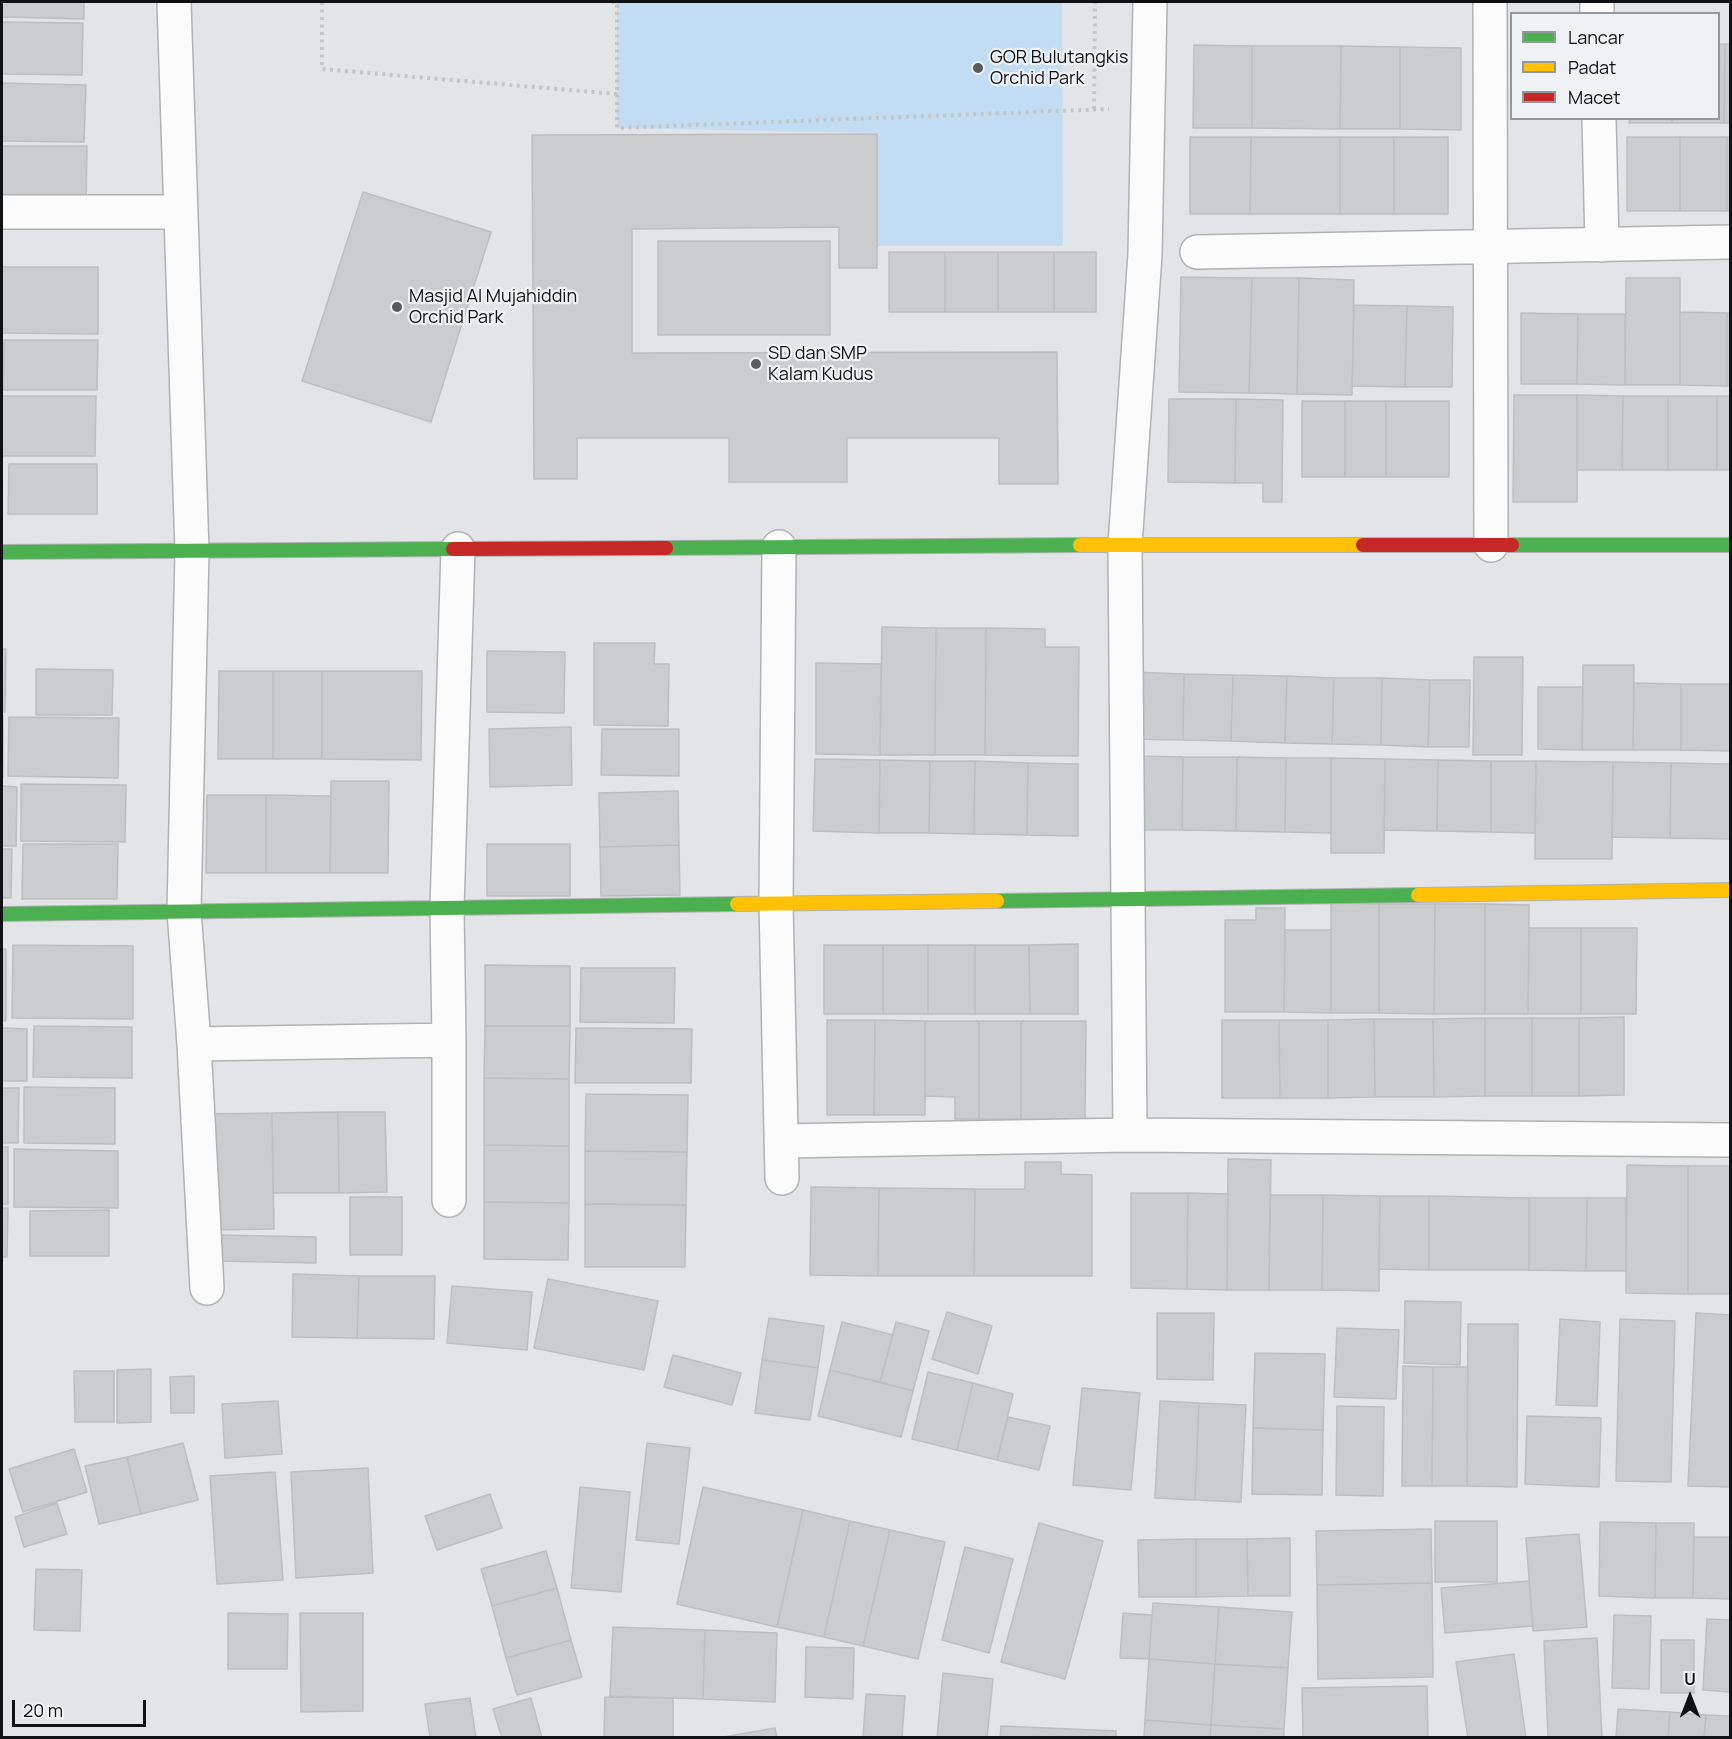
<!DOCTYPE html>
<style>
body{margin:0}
#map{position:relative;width:1732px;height:1739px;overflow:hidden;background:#e2e4e7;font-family:Manrope,sans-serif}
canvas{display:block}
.frame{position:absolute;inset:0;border:3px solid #101112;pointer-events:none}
.legend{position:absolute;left:1510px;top:12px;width:210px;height:108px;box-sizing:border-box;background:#eef2f5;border:2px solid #95989a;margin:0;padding:8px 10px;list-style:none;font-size:18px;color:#101112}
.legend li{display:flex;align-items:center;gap:12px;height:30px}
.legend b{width:30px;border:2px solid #95989a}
.north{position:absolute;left:1660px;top:1667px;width:60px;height:60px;-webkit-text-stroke:4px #eef2f5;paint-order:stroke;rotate:0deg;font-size:16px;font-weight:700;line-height:24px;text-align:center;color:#101112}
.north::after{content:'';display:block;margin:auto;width:21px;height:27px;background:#101112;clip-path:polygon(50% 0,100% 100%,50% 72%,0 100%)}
.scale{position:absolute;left:12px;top:1700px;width:134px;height:27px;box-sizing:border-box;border:3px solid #101112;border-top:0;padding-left:8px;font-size:18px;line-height:21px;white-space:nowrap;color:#101112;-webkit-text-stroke:4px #eef2f5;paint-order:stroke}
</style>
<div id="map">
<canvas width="1732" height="1739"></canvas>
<div class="frame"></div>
<ul class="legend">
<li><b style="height:8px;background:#4caf50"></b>Lancar</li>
<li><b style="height:8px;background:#ffc107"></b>Padat</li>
<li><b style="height:8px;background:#c62828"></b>Macet</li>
</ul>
<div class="north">U</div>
<div class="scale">20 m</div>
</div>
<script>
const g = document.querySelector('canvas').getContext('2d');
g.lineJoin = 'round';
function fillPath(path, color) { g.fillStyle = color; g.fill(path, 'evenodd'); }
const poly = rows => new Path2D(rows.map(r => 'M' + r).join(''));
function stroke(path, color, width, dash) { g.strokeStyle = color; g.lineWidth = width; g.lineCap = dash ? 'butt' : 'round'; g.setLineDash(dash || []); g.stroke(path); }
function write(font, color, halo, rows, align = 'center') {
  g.font = font + ' Manrope,sans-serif'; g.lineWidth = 4.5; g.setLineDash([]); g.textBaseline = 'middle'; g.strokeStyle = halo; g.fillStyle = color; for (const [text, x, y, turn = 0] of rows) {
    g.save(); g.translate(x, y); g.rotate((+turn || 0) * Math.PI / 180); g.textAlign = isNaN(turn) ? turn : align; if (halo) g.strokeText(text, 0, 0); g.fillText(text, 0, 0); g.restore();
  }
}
const green = poly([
 [617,2,1062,2,1063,246,877,246,876,133,617,128]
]);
const building = poly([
 [2,2,84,2,84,19,2,17,2,2],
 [2,22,83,23,82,75,2,74,2,22],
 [1718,44,1725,44,1724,123,1672,123,1672,118,1718,118,1718,44],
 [1725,44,1730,44,1730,123,1724,123,1725,44],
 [1194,45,1252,46,1252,128,1193,128,1194,45],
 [1252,46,1341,46,1340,129,1252,128,1252,46],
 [1341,46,1400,47,1400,129,1340,129,1341,46],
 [1400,47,1461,48,1461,130,1400,129,1400,47],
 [2,83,86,85,84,142,2,141,2,83],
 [1630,118,1672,118,1672,123,1629,123,1630,118],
 [877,134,877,268,839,268,839,227,632,229,632,353,1057,352,1058,484,999,484,999,438,847,438,847,482,729,482,729,438,577,438,577,479,534,479,532,135,877,134],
 [1190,137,1251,137,1250,214,1190,214,1190,137],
 [1251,137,1340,137,1340,214,1250,214,1251,137],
 [1340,137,1394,137,1394,214,1340,214,1340,137],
 [1394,137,1448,137,1448,214,1394,214,1394,137],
 [1627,137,1680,137,1680,211,1627,211,1627,137],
 [1680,137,1727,137,1727,211,1680,211,1680,137],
 [1727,137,1730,137,1730,211,1727,211,1727,137],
 [2,146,87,146,86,204,2,203,2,146],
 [363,192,491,232,431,422,302,381,363,192],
 [658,241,830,241,830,335,658,335,658,241],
 [889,252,945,252,945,312,889,312,889,252],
 [945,252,998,252,998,312,945,312,945,252],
 [998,252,1054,252,1054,312,998,312,998,252],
 [1054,252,1096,252,1096,312,1054,312,1054,252],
 [2,267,98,267,98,334,2,333,2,267],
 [1181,277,1252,278,1249,393,1179,392,1181,277],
 [1252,278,1299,278,1297,394,1249,393,1252,278],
 [1299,278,1354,280,1352,395,1297,394,1299,278],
 [1626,278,1680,278,1680,385,1625,385,1626,278],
 [1354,305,1407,306,1405,387,1352,386,1354,305],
 [1407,306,1453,307,1452,387,1405,387,1407,306],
 [1680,312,1727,313,1727,386,1680,385,1680,312],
 [1521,313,1578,314,1577,384,1521,384,1521,313],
 [1727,313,1730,313,1730,386,1727,386,1727,313],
 [1578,314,1625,314,1625,385,1577,384,1578,314],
 [4,340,98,340,97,390,3,390,4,340],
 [1514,395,1577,395,1577,502,1513,502,1514,395],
 [1577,395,1623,396,1622,470,1577,470,1577,395],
 [2,396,96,396,95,456,2,456,2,396],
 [1623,396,1668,396,1668,470,1622,470,1623,396],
 [1668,396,1717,396,1717,470,1668,470,1668,396],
 [1717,396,1730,396,1730,470,1717,470,1717,396],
 [1169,399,1236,399,1235,483,1168,482,1169,399],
 [1236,399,1283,400,1282,502,1263,502,1263,483,1235,483,1236,399],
 [1302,401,1345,401,1345,477,1302,477,1302,401],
 [1345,401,1386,401,1386,477,1345,477,1345,401],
 [1386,401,1449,401,1449,477,1386,477,1386,401],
 [9,464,97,464,97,514,8,514,9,464],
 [882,627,936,628,935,755,880,755,882,627],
 [936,628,986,628,985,755,935,755,936,628],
 [986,628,1045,629,1045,647,1079,647,1078,756,985,755,986,628],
 [594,643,655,643,654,664,669,664,668,726,594,725,594,643],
 [2,649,6,649,5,712,2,712,2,649],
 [487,651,565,652,564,713,487,712,487,651],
 [1474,657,1523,657,1522,755,1473,755,1474,657],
 [816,663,881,664,880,755,816,754,816,663],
 [1583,665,1634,665,1633,750,1582,750,1583,665],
 [36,669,113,670,112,715,36,715,36,669],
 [219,671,273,671,273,759,218,759,219,671],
 [273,671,322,671,322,759,273,759,273,671],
 [322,671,422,671,421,760,322,759,322,671],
 [1131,672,1184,674,1183,740,1129,739,1131,672],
 [1184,674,1233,675,1231,741,1183,740,1184,674],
 [1233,675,1287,676,1285,743,1231,741,1233,675],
 [1287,676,1334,678,1332,744,1285,743,1287,676],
 [1334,678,1382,678,1381,745,1332,744,1334,678],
 [1382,678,1430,680,1428,747,1381,745,1382,678],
 [1430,680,1470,680,1469,747,1428,747,1430,680],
 [1634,683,1681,684,1681,750,1633,750,1634,683],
 [1681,684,1730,684,1730,751,1681,750,1681,684],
 [1538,687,1583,687,1582,750,1538,749,1538,687],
 [2,716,3,716,3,777,2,777,2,716],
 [9,717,119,718,118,778,8,776,9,717],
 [571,727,572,785,490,787,489,729,571,727],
 [602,729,679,729,679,776,601,775,602,729],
 [1131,756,1183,757,1182,830,1130,830,1131,756],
 [1183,757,1237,757,1236,831,1182,830,1183,757],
 [1237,757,1286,758,1285,832,1236,831,1237,757],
 [1286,758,1331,758,1331,833,1285,832,1286,758],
 [1331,758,1385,759,1384,853,1331,853,1331,758],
 [815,759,880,760,879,833,813,831,815,759],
 [1385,759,1438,760,1437,831,1384,830,1385,759],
 [880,760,930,761,929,833,879,833,880,760],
 [1438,760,1491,761,1491,832,1437,831,1438,760],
 [930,761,975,761,974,834,929,833,930,761],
 [975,761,1028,763,1027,835,974,834,975,761],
 [1491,761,1536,761,1535,833,1491,832,1491,761],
 [1536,761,1613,762,1612,859,1535,859,1536,761],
 [1613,762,1671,763,1670,838,1612,837,1613,762],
 [1028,763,1078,764,1078,836,1027,835,1028,763],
 [1671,763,1730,764,1730,839,1670,838,1671,763],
 [331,781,389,781,388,873,330,873,331,781],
 [21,784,126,785,125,842,21,841,21,784],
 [2,786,17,787,16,846,2,846,2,786],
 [678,791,679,845,600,847,599,793,678,791],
 [207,795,266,795,266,873,206,873,207,795],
 [266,795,331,796,330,873,266,873,266,795],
 [23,844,118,844,117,899,22,899,23,844],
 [487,844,570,844,570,896,487,896,487,844],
 [679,845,680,895,601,896,600,847,679,845],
 [2,849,12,849,11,898,2,898,2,849],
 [1331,903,1379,904,1379,1013,1331,1013,1331,903],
 [1379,904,1435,904,1434,1014,1379,1013,1379,904],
 [1435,904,1485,904,1485,1014,1434,1014,1435,904],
 [1485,904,1529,905,1528,1014,1485,1014,1485,904],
 [1256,908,1285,908,1284,1012,1225,1012,1225,920,1256,920,1256,908],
 [1529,928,1581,928,1581,1014,1528,1014,1529,928],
 [1581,928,1637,928,1636,1014,1581,1014,1581,928],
 [1285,930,1331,930,1331,1013,1284,1012,1285,930],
 [1078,944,1078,1014,1030,1014,1029,945,1078,944],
 [13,945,133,946,133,1019,12,1018,13,945],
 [824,945,883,945,883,1014,824,1014,824,945],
 [883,945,928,945,928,1014,883,1014,883,945],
 [928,945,975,945,975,1014,928,1014,928,945],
 [975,945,1029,945,1030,1014,975,1014,975,945],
 [2,949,6,949,6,1021,2,1021,2,949],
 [485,965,570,966,570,1026,485,1026,485,965],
 [581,968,675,968,674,1023,580,1022,581,968],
 [1624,1017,1624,1095,1579,1096,1579,1018,1624,1017],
 [1485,1018,1532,1018,1532,1096,1485,1096,1485,1018],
 [1485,1018,1485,1096,1434,1097,1433,1019,1485,1018],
 [1532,1018,1579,1018,1579,1096,1532,1096,1532,1018],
 [1374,1019,1433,1019,1434,1097,1375,1097,1374,1019],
 [1374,1019,1375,1097,1328,1098,1328,1020,1374,1019],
 [827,1020,875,1020,874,1115,827,1115,827,1020],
 [875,1020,925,1021,925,1115,874,1115,875,1020],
 [1222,1020,1279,1020,1280,1098,1222,1098,1222,1020],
 [1279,1020,1328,1020,1328,1098,1280,1098,1279,1020],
 [925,1021,979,1021,979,1119,955,1119,955,1097,925,1096,925,1021],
 [979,1021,1021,1021,1021,1119,979,1119,979,1021],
 [1021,1021,1086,1021,1085,1120,1021,1119,1021,1021],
 [34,1026,132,1027,132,1078,33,1077,34,1026],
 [485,1026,570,1026,569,1079,484,1078,485,1026],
 [2,1028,27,1029,27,1081,2,1081,2,1028],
 [576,1028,692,1029,691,1083,575,1083,576,1028],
 [484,1078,569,1079,569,1146,484,1145,484,1078],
 [24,1087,115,1088,115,1144,24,1143,24,1087],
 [2,1088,19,1088,18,1143,2,1143,2,1088],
 [586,1094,688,1095,687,1152,585,1151,586,1094],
 [338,1112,385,1112,387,1192,339,1193,338,1112],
 [338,1112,339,1193,273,1193,272,1113,338,1112],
 [272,1113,274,1229,209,1230,207,1114,272,1113],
 [484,1145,569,1146,569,1203,484,1202,484,1145],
 [2,1147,8,1147,8,1204,2,1204,2,1147],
 [14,1149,118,1151,118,1208,14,1207,14,1149],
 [585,1151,687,1152,686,1205,585,1204,585,1151],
 [1228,1159,1271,1160,1269,1290,1227,1290,1228,1159],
 [1025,1162,1061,1162,1061,1174,1092,1175,1092,1276,974,1276,975,1189,1025,1189,1025,1162],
 [1627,1165,1688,1166,1688,1294,1626,1293,1627,1165],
 [1688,1166,1730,1166,1730,1294,1688,1294,1688,1166],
 [811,1187,879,1188,878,1276,810,1275,811,1187],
 [879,1188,975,1189,974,1276,878,1276,879,1188],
 [1131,1193,1188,1193,1187,1289,1131,1288,1131,1193],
 [1188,1193,1228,1194,1227,1290,1187,1289,1188,1193],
 [1270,1195,1323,1195,1322,1290,1269,1290,1270,1195],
 [1323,1195,1380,1196,1379,1291,1322,1290,1323,1195],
 [1380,1196,1429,1196,1429,1270,1379,1269,1380,1196],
 [1429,1196,1529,1198,1529,1270,1429,1270,1429,1196],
 [350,1197,402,1197,402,1255,350,1255,350,1197],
 [1529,1198,1587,1198,1586,1271,1529,1270,1529,1198],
 [1587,1198,1626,1198,1626,1271,1586,1271,1587,1198],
 [484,1202,569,1203,568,1260,484,1259,484,1202],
 [585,1204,686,1205,685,1267,585,1267,585,1204],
 [2,1208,8,1208,7,1257,2,1257,2,1208],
 [109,1210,109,1256,30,1256,30,1211,109,1210],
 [219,1235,316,1237,316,1263,219,1261,219,1235],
 [293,1274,359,1276,357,1338,292,1337,293,1274],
 [359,1276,435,1276,434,1339,357,1338,359,1276],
 [548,1279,658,1301,644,1370,534,1348,548,1279],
 [452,1286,532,1292,527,1350,447,1343,452,1286],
 [1405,1301,1461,1302,1460,1365,1404,1363,1405,1301],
 [947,1312,992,1326,978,1374,932,1359,947,1312],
 [1157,1313,1214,1313,1213,1380,1157,1379,1157,1313],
 [1696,1313,1730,1315,1730,1487,1688,1486,1696,1313],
 [769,1318,824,1326,818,1368,762,1360,769,1318],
 [1560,1319,1600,1322,1597,1406,1556,1405,1560,1319],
 [1620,1319,1675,1321,1671,1482,1616,1481,1620,1319],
 [842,1322,893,1335,880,1382,830,1370,842,1322],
 [896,1322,929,1331,913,1391,880,1382,896,1322],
 [1468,1324,1518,1324,1517,1487,1467,1486,1468,1324],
 [1337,1328,1399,1330,1396,1399,1334,1397,1337,1328],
 [1255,1353,1325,1354,1323,1430,1253,1428,1255,1353],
 [673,1355,741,1373,732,1405,664,1387,673,1355],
 [762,1360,818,1368,810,1420,755,1413,762,1360],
 [1403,1366,1433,1367,1432,1486,1402,1486,1403,1366],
 [1433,1367,1468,1367,1467,1486,1432,1486,1433,1367],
 [151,1369,151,1422,117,1423,117,1370,151,1369],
 [830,1370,913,1391,901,1437,818,1416,830,1370],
 [74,1371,114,1371,114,1422,75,1422,74,1371],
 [928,1372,973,1383,957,1450,912,1439,928,1372],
 [194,1376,194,1413,171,1413,170,1377,194,1376],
 [973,1383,1013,1394,997,1460,957,1450,973,1383],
 [1082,1388,1140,1393,1131,1490,1073,1485,1082,1388],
 [278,1401,282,1454,225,1458,222,1404,278,1401],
 [1160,1401,1199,1403,1195,1500,1155,1498,1160,1401],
 [1199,1403,1246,1405,1241,1502,1195,1500,1199,1403],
 [1337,1406,1384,1407,1383,1496,1336,1495,1337,1406],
 [1527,1416,1601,1418,1599,1487,1525,1484,1527,1416],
 [1008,1417,1050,1426,1039,1470,997,1460,1008,1417],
 [1253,1428,1323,1430,1322,1495,1252,1494,1253,1428],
 [183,1443,198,1500,141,1514,127,1457,183,1443],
 [647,1443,690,1448,679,1544,636,1540,647,1443],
 [74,1449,87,1492,23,1512,9,1469,74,1449],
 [127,1457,141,1514,99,1524,85,1466,127,1457],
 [368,1468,373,1573,296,1578,291,1472,368,1468],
 [275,1472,283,1580,217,1584,210,1476,275,1472],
 [580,1487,630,1492,621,1592,571,1588,580,1487],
 [703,1487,803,1510,777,1627,677,1604,703,1487],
 [490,1494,502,1528,437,1550,425,1516,490,1494],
 [57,1503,67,1534,24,1547,15,1517,57,1503],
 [803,1510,850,1521,824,1637,777,1627,803,1510],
 [850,1521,890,1530,863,1646,824,1637,850,1521],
 [1435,1521,1497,1521,1497,1582,1435,1582,1435,1521],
 [1600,1522,1656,1523,1655,1598,1599,1596,1600,1522],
 [1039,1523,1103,1541,1065,1679,1001,1662,1039,1523],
 [1656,1523,1694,1523,1693,1598,1655,1598,1656,1523],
 [1431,1529,1432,1583,1317,1585,1316,1531,1431,1529],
 [890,1530,945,1542,918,1659,863,1646,890,1530],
 [1579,1534,1587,1627,1533,1631,1526,1538,1579,1534],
 [1694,1537,1730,1537,1730,1599,1693,1598,1694,1537],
 [1290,1538,1290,1596,1248,1596,1247,1539,1290,1538],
 [1196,1539,1247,1539,1248,1596,1196,1597,1196,1539],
 [1196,1539,1196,1597,1139,1597,1138,1540,1196,1539],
 [965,1547,1013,1559,989,1653,942,1640,965,1547],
 [546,1551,557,1588,492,1606,481,1569,546,1551],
 [36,1569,82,1570,80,1631,34,1630,36,1569],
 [1529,1581,1533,1626,1445,1633,1441,1588,1529,1581],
 [1432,1583,1433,1677,1318,1679,1317,1585,1432,1583],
 [557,1588,571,1640,506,1658,492,1606,557,1588],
 [1153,1603,1219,1607,1215,1664,1149,1659,1153,1603],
 [1219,1607,1292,1612,1288,1668,1215,1664,1219,1607],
 [228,1613,288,1614,287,1669,228,1669,228,1613],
 [300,1613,363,1613,363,1711,301,1712,300,1613],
 [1123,1613,1152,1615,1149,1659,1120,1658,1123,1613],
 [1614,1615,1651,1616,1649,1689,1612,1688,1614,1615],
 [1707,1619,1730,1620,1730,1692,1703,1690,1707,1619],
 [613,1627,705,1630,703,1699,610,1696,613,1627],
 [705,1630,777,1633,775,1702,703,1699,705,1630],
 [1597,1638,1602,1738,1548,1738,1544,1641,1597,1638],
 [571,1640,582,1677,517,1695,506,1658,571,1640],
 [1661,1640,1694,1640,1694,1693,1661,1693,1661,1640],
 [806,1647,854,1648,853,1699,805,1697,806,1647],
 [1514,1654,1526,1738,1468,1738,1456,1662,1514,1654],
 [1149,1659,1215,1664,1211,1725,1145,1720,1149,1659],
 [1215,1664,1288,1668,1284,1729,1211,1725,1215,1664],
 [943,1673,993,1679,987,1738,937,1738,943,1673],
 [1427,1686,1428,1738,1303,1738,1302,1688,1427,1686],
 [866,1694,905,1696,902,1738,863,1738,866,1694],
 [605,1697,673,1698,673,1738,604,1738,605,1697],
 [470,1698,476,1738,430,1738,425,1704,470,1698],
 [531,1698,542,1738,502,1738,493,1709,531,1698],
 [1618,1709,1670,1712,1668,1738,1616,1738,1618,1709],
 [1670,1712,1706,1715,1704,1738,1668,1738,1670,1712],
 [1706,1715,1730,1716,1730,1738,1704,1738,1706,1715],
 [1145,1720,1211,1725,1210,1738,1144,1738,1145,1720],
 [1211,1725,1284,1729,1284,1738,1210,1738,1211,1725],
 [1001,1726,1116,1731,1116,1738,1000,1738,1001,1726],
 [775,1728,777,1738,718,1738,775,1728]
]);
const path = poly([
 [322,2,322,69,617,94],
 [612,2,617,2,617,128,1109,109],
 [1094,109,1095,2]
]);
const street = poly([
 [174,2,192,551,184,911,194,1044,207,1288],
 [1490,2,1491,545],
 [1597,2,1597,14],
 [1599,118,1602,245],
 [2,212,180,212],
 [1197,252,1730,242],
 [779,547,776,903,782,1178],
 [194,1044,449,1040],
 [1130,1135,1125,545,1145,254,1150,2],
 [781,1141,1130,1135,1730,1140],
 [449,1200,449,1040,447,908,458,549]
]);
const fast = poly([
 [1512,545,1730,545],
 [666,548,1080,545],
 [2,552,453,549],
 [997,901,1418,895],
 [2,914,737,904]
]);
const slow = poly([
 [1080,545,1363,545],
 [1418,895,1730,890],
 [737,904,997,901]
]);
const jam = poly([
 [1363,545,1512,545],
 [453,549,666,548]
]);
const markers = [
 [978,68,6,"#5a5b5d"],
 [397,307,6,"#5a5b5d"],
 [756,364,6,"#5a5b5d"]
];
const poiNames = [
 ["GOR Bulutangkis",990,58],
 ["Orchid Park",990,79],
 ["Masjid Al Mujahiddin",409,297],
 ["Orchid Park",409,318],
 ["SD dan SMP",768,354],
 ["Kalam Kudus",768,375]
];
fillPath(green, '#c2ddf3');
fillPath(building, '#caccce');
stroke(building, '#bcbebf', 1.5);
stroke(street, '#b0b2b4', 36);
stroke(fast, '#b0b2b4', 16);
stroke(slow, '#b0b2b4', 16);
stroke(jam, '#b0b2b4', 16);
stroke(path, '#c4c5c5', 4, [3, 4.5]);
stroke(street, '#fbfbfb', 33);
stroke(fast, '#4caf50', 14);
stroke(slow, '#ffc107', 14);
stroke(jam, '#c62828', 14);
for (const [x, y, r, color] of markers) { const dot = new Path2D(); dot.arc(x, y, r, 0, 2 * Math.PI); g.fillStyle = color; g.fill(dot); stroke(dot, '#eef2f5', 2); }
write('18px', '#101112', '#eef2f5', poiNames, 'left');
</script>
